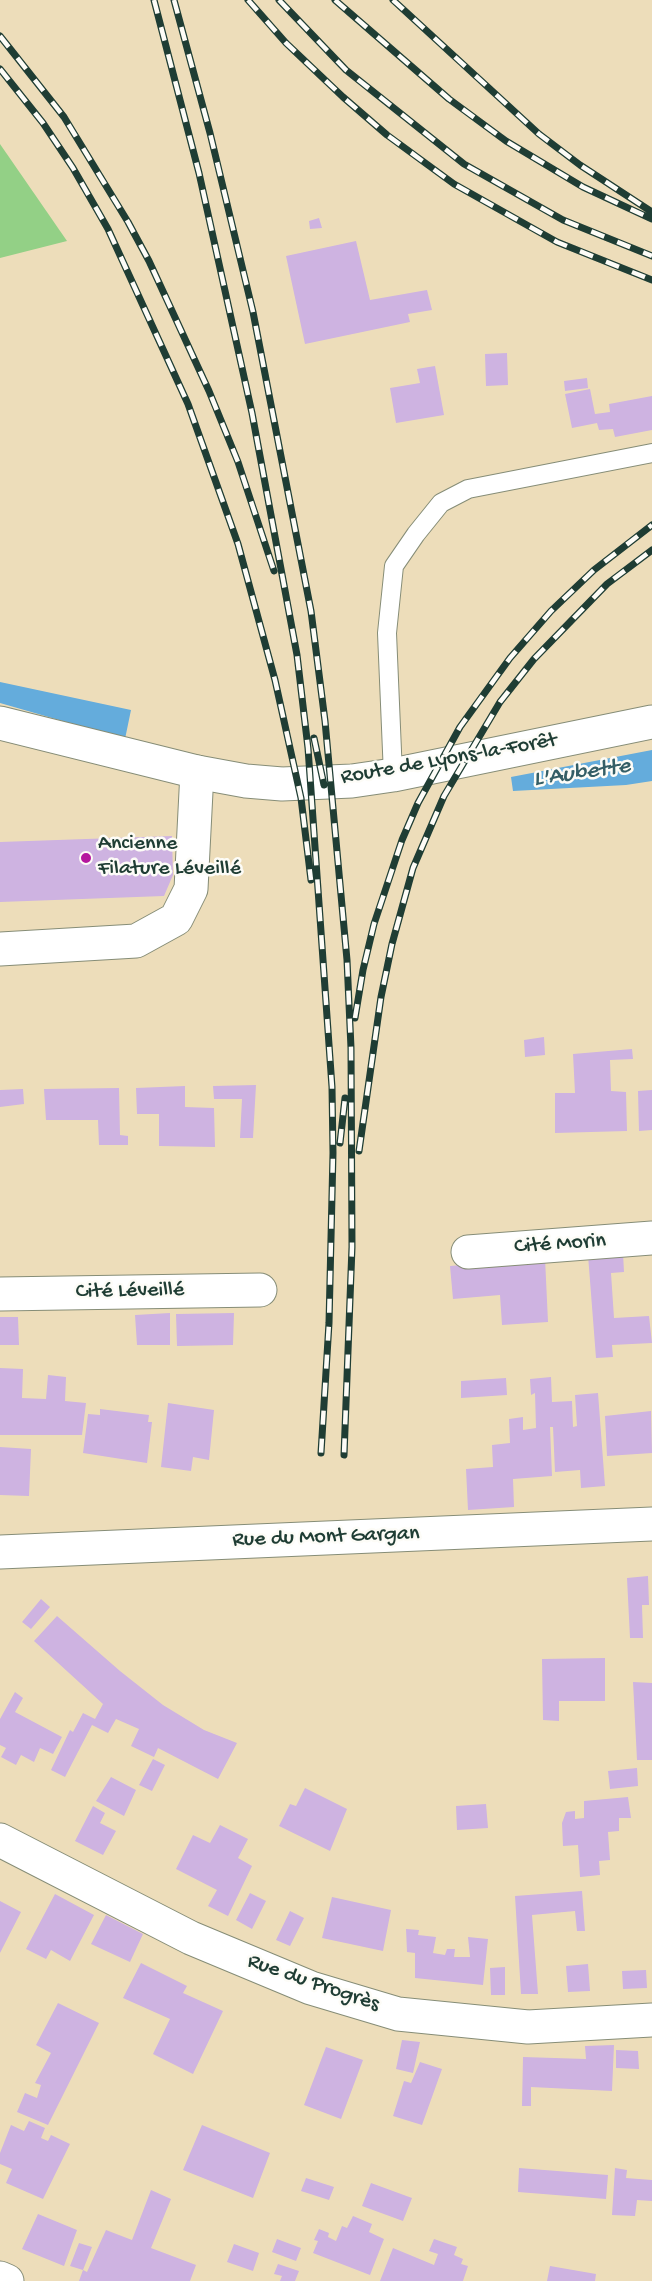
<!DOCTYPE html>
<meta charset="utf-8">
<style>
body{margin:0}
canvas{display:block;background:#edddba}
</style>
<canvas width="652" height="2281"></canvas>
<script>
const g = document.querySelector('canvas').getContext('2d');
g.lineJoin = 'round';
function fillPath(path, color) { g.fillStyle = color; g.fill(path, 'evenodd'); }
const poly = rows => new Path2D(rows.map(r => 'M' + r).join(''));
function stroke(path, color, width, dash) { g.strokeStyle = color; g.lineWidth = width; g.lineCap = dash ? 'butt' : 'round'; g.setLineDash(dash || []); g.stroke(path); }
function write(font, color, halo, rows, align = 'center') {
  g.font = font + ' "Gochi Hand",sans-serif'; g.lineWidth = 5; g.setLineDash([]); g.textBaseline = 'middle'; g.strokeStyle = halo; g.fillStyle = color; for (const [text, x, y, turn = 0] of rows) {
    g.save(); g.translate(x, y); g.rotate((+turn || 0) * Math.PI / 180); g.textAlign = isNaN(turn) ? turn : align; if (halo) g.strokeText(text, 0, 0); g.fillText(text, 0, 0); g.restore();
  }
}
const green = poly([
 [0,144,67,241,0,258]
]);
const water = poly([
 [0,682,131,710,125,739,0,703],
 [652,750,652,781,626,785,513,791,511,777]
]);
const building = poly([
 [319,218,322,228,310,229,309,221],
 [356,241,370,300,427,290,432,310,408,314,410,322,305,344,286,256],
 [507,353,508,385,486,386,485,354],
 [435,366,444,415,396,423,390,388,420,383,417,369],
 [587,378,588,388,565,391,564,381],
 [590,389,595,414,610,412,609,404,652,396,652,430,615,437,613,429,599,430,597,423,572,428,565,394],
 [172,836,173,875,164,896,0,902,0,842],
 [544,1037,545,1055,525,1057,524,1040],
 [632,1049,633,1059,610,1060,611,1091,626,1092,627,1131,555,1133,555,1093,575,1093,573,1054],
 [256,1085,253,1138,240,1138,242,1099,214,1099,213,1086],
 [185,1086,185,1107,214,1108,215,1147,159,1146,159,1114,137,1114,136,1088],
 [119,1088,120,1135,128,1136,128,1145,99,1145,98,1120,46,1120,44,1089],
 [23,1089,24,1104,0,1107,0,1090],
 [652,1090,652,1130,639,1131,638,1091],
 [623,1253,624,1272,611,1273,614,1318,649,1316,652,1343,612,1345,613,1357,596,1358,588,1255],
 [545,1258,548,1322,502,1325,500,1295,453,1299,450,1266],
 [170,1313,170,1345,137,1345,135,1315],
 [234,1313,233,1345,177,1346,176,1314],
 [0,1317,18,1317,19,1345,0,1345],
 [0,1368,23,1369,22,1398,46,1399,48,1375,66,1377,65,1401,86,1403,82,1435,0,1435],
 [551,1377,552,1402,572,1401,573,1427,577,1426,575,1395,598,1393,605,1486,581,1488,580,1470,555,1472,553,1427,550,1427,552,1476,513,1479,514,1507,468,1510,466,1469,493,1467,492,1445,510,1443,509,1419,523,1417,523,1430,536,1428,535,1393,531,1395,530,1379],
 [506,1378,507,1395,461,1398,461,1381],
 [168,1403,214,1410,209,1460,193,1457,191,1471,161,1467],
 [100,1409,149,1415,148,1422,152,1422,147,1463,83,1453,88,1414,100,1415],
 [651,1411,652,1453,607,1456,605,1416],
 [0,1447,31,1449,29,1496,0,1495],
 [648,1576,649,1605,642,1605,643,1638,630,1638,627,1578],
 [41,1599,50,1607,31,1629,22,1622],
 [57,1616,120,1671,163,1705,204,1730,237,1743,218,1779,158,1748,154,1757,131,1746,139,1729,116,1719,108,1733,92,1725,65,1777,51,1770,70,1730,73,1732,83,1713,95,1719,103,1704,34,1641],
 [605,1658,605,1701,559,1701,559,1721,543,1720,542,1659],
 [633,1682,652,1683,652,1760,637,1760],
 [15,1692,23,1698,15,1712,62,1737,53,1754,40,1748,34,1762,21,1755,16,1765,1,1757,6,1748,0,1745,0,1719],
 [153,1759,165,1765,152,1791,139,1785],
 [637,1768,638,1786,610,1789,608,1771],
 [111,1777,136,1790,124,1816,96,1801],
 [305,1788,347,1809,330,1851,279,1826,290,1804,296,1806],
 [628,1797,631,1818,619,1818,619,1831,608,1832,610,1860,599,1861,600,1875,580,1877,578,1845,563,1846,562,1823,566,1812,575,1811,575,1819,584,1818,584,1801],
 [486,1804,488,1828,457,1830,456,1806],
 [93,1806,105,1813,100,1823,116,1831,103,1855,75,1841],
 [220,1825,248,1839,238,1858,252,1866,228,1916,208,1906,217,1890,176,1869,193,1835,210,1843],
 [582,1891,585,1931,577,1931,575,1911,532,1915,538,1994,521,1994,515,1896],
 [250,1893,266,1901,252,1929,236,1920],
 [55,1894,94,1915,70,1961,51,1950,46,1959,26,1949],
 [332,1897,391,1910,383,1951,322,1938],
 [0,1901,21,1912,0,1953],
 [290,1911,304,1918,290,1946,276,1940],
 [106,1915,143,1934,130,1962,91,1944],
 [406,1929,419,1930,418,1935,436,1937,433,1953,445,1955,447,1949,455,1949,454,1957,470,1957,468,1937,488,1939,483,1985,415,1978,415,1953,407,1952],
 [141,1963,187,1986,183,1993,223,2011,193,2074,153,2054,170,2019,123,1998],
 [588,1964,590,1991,568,1992,566,1966],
 [505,1967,505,1995,491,1995,490,1968],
 [646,1970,647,1988,623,1989,622,1971],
 [58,2003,99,2023,48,2125,17,2112,25,2093,37,2098,41,2085,35,2083,51,2053,36,2045],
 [402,2040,420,2042,413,2073,396,2069],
 [614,2045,612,2091,531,2087,531,2106,522,2106,523,2057,586,2059,585,2046],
 [326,2047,363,2060,341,2119,304,2105],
 [616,2050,638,2051,639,2069,616,2068],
 [420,2062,442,2069,422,2125,393,2116,404,2081,411,2083],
 [29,2121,45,2128,41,2138,48,2141,51,2135,70,2144,43,2199,6,2183,12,2169,0,2164,0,2153,11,2125,24,2131],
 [202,2125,270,2153,253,2198,183,2170],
 [519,2168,608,2175,606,2199,518,2192],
 [615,2168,627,2170,626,2178,652,2180,652,2201,637,2200,635,2216,612,2215],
 [306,2178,334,2187,329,2200,301,2191],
 [371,2183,412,2198,403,2221,362,2206],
 [151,2190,171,2199,151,2248,196,2265,190,2281,79,2281,83,2270,87,2272,106,2230,132,2240],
 [38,2214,77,2230,64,2266,22,2249],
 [353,2216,372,2224,369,2232,384,2239,370,2275,313,2253,318,2241,314,2240,319,2229,329,2233,328,2237,336,2241,342,2226,347,2228],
 [277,2239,301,2248,296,2261,272,2252],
 [434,2239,457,2247,454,2255,463,2259,461,2264,468,2266,463,2281,380,2281,393,2248,434,2265,438,2254,429,2251],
 [79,2243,92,2247,83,2270,70,2266],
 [234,2244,259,2253,253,2271,227,2262],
 [278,2264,299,2271,295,2281,280,2281,282,2276,274,2274],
 [550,2266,596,2274,595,2281,547,2281]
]);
const lane = poly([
 [393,775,387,633,394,566,416,534,441,503,468,489,652,453]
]);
const street = poly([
 [0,949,136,941,176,919,191,889,197,772],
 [468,1252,652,1238],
 [0,1294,260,1290],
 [0,1552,652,1524],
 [0,1840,191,1938,311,1988,398,2014,528,2027,652,2020]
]);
const secondary = poly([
 [0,723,197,772,246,781,282,784,352,781,393,775,652,722],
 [0,2278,7,2281]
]);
const rail = poly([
 [154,0,199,173,252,413,297,655,308,748,332,1087,333,1153,329,1323,321,1453],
 [174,0,210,133,253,312,311,611,325,721,347,960,351,1048,352,1247,344,1455],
 [248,0,286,43,343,97,387,135,454,184,557,242,652,280],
 [279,0,346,70,464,164,563,220,652,256],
 [335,0,449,99,506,141,583,187,652,219],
 [393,0,539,134,580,165,652,212],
 [0,36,64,117,128,222,149,261,209,391,238,462,274,571],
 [0,69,43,123,73,168,108,229,188,404,238,544,275,680,301,798,311,880],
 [314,738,324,785],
 [355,1018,363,970,374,924,402,840,418,803,460,727,510,658,551,611,594,570,652,525],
 [340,1143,345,1098],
 [359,1151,381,997,392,944,413,868,444,796,500,702,534,659,607,584,652,550]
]);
const markers = [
 [86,858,6,"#b5179e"]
];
const streetNames = [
 ["Route de Lyons-la-Forêt",449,760,-10],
 ["Cité Morin",560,1245,-4],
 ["Cité Léveillé",130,1292,-1],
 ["Rue du Mont Gargan",326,1538,-2],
 ["Rue du Progrès",313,1984,19]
];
const poiNames = [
 ["Ancienne",98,845],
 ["Filature Léveillé",98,870]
];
const waterNames = [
 ["L'Aubette",582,774,-8]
];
fillPath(green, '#93d086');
fillPath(water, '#64acdc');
fillPath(building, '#ceb3e1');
stroke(lane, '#868d77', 20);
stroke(street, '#868d77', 35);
stroke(secondary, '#868d77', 35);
stroke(lane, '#fff', 18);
stroke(street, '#fff', 33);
stroke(secondary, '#fff', 33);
stroke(rail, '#1f3d34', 7);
stroke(rail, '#fdfcf7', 4.5, [14]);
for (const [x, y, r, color] of markers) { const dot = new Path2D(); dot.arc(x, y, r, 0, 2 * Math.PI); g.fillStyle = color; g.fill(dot); stroke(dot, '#fdfcf7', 2); }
write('22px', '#1f3d34', '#fdfcf7', streetNames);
write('22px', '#1f3d34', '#fdfcf7', poiNames, 'left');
write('italic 24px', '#345e66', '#fdfcf7', waterNames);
</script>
